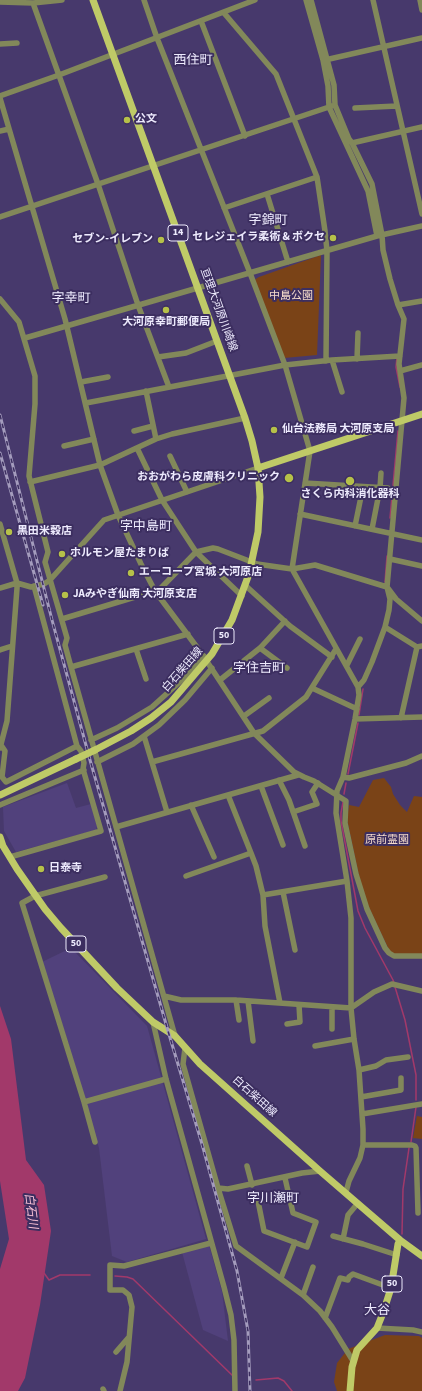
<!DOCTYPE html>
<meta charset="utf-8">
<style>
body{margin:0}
canvas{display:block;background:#47396c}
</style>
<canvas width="422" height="1391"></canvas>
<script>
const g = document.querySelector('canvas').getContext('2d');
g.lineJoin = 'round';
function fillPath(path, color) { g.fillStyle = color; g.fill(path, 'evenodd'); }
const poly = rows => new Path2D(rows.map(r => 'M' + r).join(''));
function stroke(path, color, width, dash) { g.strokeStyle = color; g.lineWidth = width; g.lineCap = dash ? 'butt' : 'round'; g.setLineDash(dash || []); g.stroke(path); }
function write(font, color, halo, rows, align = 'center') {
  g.font = font + ' "Source Sans 3","Noto Sans JP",sans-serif'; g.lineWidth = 4; g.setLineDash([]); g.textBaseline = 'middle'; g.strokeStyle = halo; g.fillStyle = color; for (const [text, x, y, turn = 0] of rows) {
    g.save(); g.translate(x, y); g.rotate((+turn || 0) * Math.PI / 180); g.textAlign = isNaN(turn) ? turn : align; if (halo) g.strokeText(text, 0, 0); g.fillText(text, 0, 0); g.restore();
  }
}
const built = poly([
 [67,783,76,808,91,804,97,826,96,830,16,852,4,831,3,807],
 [71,948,147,1026,206,1239,127,1262,112,1256,99,1148,66,1036,42,962],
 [209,1245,222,1292,228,1341,203,1330,182,1252]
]);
const green = poly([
 [321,255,317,355,284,358,254,280,259,277],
 [384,778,391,787,393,794,400,805,407,812,414,796,422,797,422,954,395,954,390,952,363,895,349,829,347,819,349,805,359,807,373,780],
 [417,1116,422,1117,422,1139,413,1138],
 [385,1335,419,1336,422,1338,422,1391,337,1391,334,1382,337,1363,348,1349]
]);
const water = poly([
 [0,1006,11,1039,26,1160,44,1185,51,1231,40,1305,25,1378,18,1391,0,1391,0,1269,9,1239,0,1181]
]);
const stream = poly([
 [397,357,396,367,400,387],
 [390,518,398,431],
 [385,582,387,556],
 [359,715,363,689],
 [348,774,358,723],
 [344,794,346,783],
 [343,802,341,813,341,821,358,911,365,928,393,980,394,983],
 [395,987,405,1020,416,1075,416,1100],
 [411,1142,416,1107],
 [402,1234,403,1189,409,1148],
 [44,1273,49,1280,60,1275,90,1275],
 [115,1276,127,1277,133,1279,233,1376],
 [256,1380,278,1378,284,1381,292,1391]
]);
const minor = poly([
 [144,0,157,38,250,273,285,365,310,451,292,569,358,687,359,695,355,719,343,777,337,791,336,813,347,881,351,918,351,1008,354,1039,359,1070,363,1129,363,1145,360,1158,349,1181,346,1192],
 [306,0,323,60,328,86,329,107,368,191,377,236],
 [311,0,334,85,335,105,349,139,352,143,372,184,382,235,383,250,390,279,398,305,404,319,399,364,404,398,387,587,390,599,389,610,385,627,372,662,364,680,358,687],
 [373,0,422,214],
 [420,0,422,10],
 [0,2,33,3,62,0],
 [33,3,98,184,138,305,169,387],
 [224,13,276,74,317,177,325,231,327,251,326,361],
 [201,21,245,136],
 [0,44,17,43],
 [325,60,422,38],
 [0,96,59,75,255,0],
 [0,98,65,319,100,465,118,515,141,564,155,591,202,654,254,733,294,772,304,777,314,781,346,801,345,823,356,874,367,909,385,948,389,953,394,956,422,956],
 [355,108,397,106],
 [0,131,9,129],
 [352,143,422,127],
 [267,194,288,262],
 [224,208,317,177],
 [0,217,335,105],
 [0,299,19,322,35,376,35,404,29,476,48,552,45,562,67,638,65,645,71,667,175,1036],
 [398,305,422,301],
 [25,338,377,236,422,226],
 [158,357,186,353,217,341],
 [357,359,358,333],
 [332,360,342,392],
 [400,371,422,365],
 [81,382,108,377],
 [146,391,156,439],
 [86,403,285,365,332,360,400,356],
 [134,431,153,426],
 [64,446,94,439],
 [137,448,162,500,196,552,242,596],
 [170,456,187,492],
 [30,482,100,465,156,439,172,434,245,418],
 [305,483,388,488],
 [300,514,422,540],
 [0,524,17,583,17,588,7,721,0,748],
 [355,526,363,487],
 [372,529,380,488,381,473],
 [390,559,422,566],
 [246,586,290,626,332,657],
 [0,588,17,583,31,587,44,584,50,580,104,520,258,468],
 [62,619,155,591,160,589,196,552,213,548,218,549,257,564,292,569,315,565,387,587,396,599,422,621],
 [385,627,417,647,422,646],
 [260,648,287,668],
 [136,649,146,679],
 [0,650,12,646],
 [347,665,360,639],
 [71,667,188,634],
 [220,680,260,648,285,621],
 [312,688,357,709],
 [244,716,269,698],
 [401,718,417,647],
 [355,719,422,717],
 [144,736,167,812],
 [91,740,117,728,152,707,184,678,204,656],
 [1,745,5,751,2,777,6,782,77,746],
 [97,762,133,744,159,725,185,700,212,668],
 [152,762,263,731,306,697,336,649],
 [343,777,349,778,406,763,422,756],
 [279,780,289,800,305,846],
 [261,786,283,845],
 [228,795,251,853],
 [0,805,84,770],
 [191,805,214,857],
 [293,812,317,804,312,792,318,783],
 [116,827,298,775],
 [10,857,101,831,83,769,84,763,81,751,77,746,34,586],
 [186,876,251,853,256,866,263,895,265,926,280,1003],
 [283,892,295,950],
 [263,895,347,881],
 [164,996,181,1000,236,1000,351,1008,374,992,392,984,422,991],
 [236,1000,239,1020],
 [248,1001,253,1041],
 [332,1007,332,1029],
 [153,1022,166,1079,224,1287,231,1315,234,1340,235,1391],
 [287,1024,300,1022,299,1005],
 [315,1046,354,1039],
 [185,1048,183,1064,218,1188,236,1246,303,1295,320,1311,332,1327,353,1361],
 [359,1070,376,1066,386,1060,408,1057],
 [361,1097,401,1090,401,1078],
 [84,1102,166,1079],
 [362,1114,422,1104],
 [95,1142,84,1102,22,903,35,896,105,877],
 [363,1145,412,1145,415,1146,416,1148,418,1213],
 [247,1166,252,1185],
 [285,1178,293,1213,316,1222,307,1247,264,1231,258,1201,289,1196],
 [218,1188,228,1189,302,1173,320,1171],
 [333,1236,363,1244,397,1255],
 [343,1239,348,1215,358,1203],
 [281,1278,295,1242],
 [303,1295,313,1267],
 [325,1318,340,1278,348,1280,349,1277,353,1274,391,1288],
 [377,1328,413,1330,422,1332],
 [116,1352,129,1337],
 [103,1389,104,1391],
 [120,1391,127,1362,132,1307,129,1295,123,1290,110,1290,110,1265,124,1266,211,1243]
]);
const major = poly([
 [93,0,245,418,252,441,258,468,260,497,258,532,249,574,232,620,212,654,171,702,151,718,131,731,95,750],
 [258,468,422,414],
 [0,795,76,759],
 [0,837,3,846,17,869,45,909,61,928,117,988,153,1022,175,1036,200,1064,320,1171,400,1240,422,1256],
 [350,1391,352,1367,357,1350,377,1328,383,1313,391,1288,398,1244,400,1240]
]);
const rail = poly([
 [0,415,52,620,90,760,168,1031,202,1144,237,1271,248,1331,250,1391],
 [0,453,43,605]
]);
const majorBridge = poly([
 [76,759,95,750]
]);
const markers = [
 [127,120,4,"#b6c149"],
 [333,238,4,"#b6c149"],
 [161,240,4,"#b6c149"],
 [166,310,4,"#b6c149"],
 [274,430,4,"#b6c149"],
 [289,478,5,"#b6c149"],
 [350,481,5,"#b6c149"],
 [9,532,4,"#b6c149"],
 [62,554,4,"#b6c149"],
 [131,573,4,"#b6c149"],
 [65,595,4,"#b6c149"],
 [41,869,4,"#b6c149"]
];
const shields = [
 [178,233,20],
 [224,636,20],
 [76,944,20],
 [392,1284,20]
];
const shieldNames = [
 ["14",178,233],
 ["50",224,636],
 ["50",76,944],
 ["50",392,1284]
];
const poiNames = [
 ["公文",135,120],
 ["セレジェイラ柔術 & ボクセ",325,238,"right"],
 ["セブン-イレブン",153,240,"right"],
 ["大河原幸町郵便局",166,323,"center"],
 ["仙台法務局 大河原支局",282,430],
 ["おおがわら皮膚科クリニック",280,478,"right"],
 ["さくら内科消化器科",350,495,"center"],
 ["黒田米穀店",17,532],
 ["ホルモン屋たまりば",70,554],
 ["エーコープ宮城 大河原店",139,573],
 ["JAみやぎ仙南 大河原支店",73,595],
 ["日泰寺",49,869]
];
const parkNames = [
 ["中島公園",291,297],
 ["原前霊園",387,841]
];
const streetNames = [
 ["亘理大河原川崎線",218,310,70],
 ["白石柴田線",183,670,-49],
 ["白石柴田線",254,1097,42]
];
const waterNames = [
 ["白石川",30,1211,83]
];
const quarterNames = [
 ["西住町",193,61],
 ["字錦町",268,221],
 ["字幸町",71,299],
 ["字中島町",146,527],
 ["字住吉町",259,669],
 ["字川瀬町",273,1199],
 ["大谷",377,1311]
];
fillPath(built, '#51417c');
fillPath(green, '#7a4317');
fillPath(water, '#a2396a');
stroke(stream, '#a2396a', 1.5);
stroke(minor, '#82885a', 5.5);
stroke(major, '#bfca67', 7);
stroke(rail, '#a49cbd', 3);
stroke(rail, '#3c2e60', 1.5, [4.5]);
stroke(majorBridge, '#bfca67', 7);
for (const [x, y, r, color] of markers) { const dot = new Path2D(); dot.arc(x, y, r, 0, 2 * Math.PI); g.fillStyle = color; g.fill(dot); stroke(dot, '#3c2e60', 1.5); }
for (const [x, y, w] of shields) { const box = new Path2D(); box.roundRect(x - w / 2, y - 8, w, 16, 3); g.fillStyle = '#3c2e60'; g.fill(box); stroke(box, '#edeafd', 1); }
write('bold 10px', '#edeafd', null, shieldNames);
write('bold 11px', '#edeafd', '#3c2e60', poiNames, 'left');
write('11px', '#f3daca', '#3c2e60', parkNames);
write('11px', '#edeafd', '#3c2e60', streetNames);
write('italic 12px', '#f6bed3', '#3c2e60', waterNames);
write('13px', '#edeafd', '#3c2e60', quarterNames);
</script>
